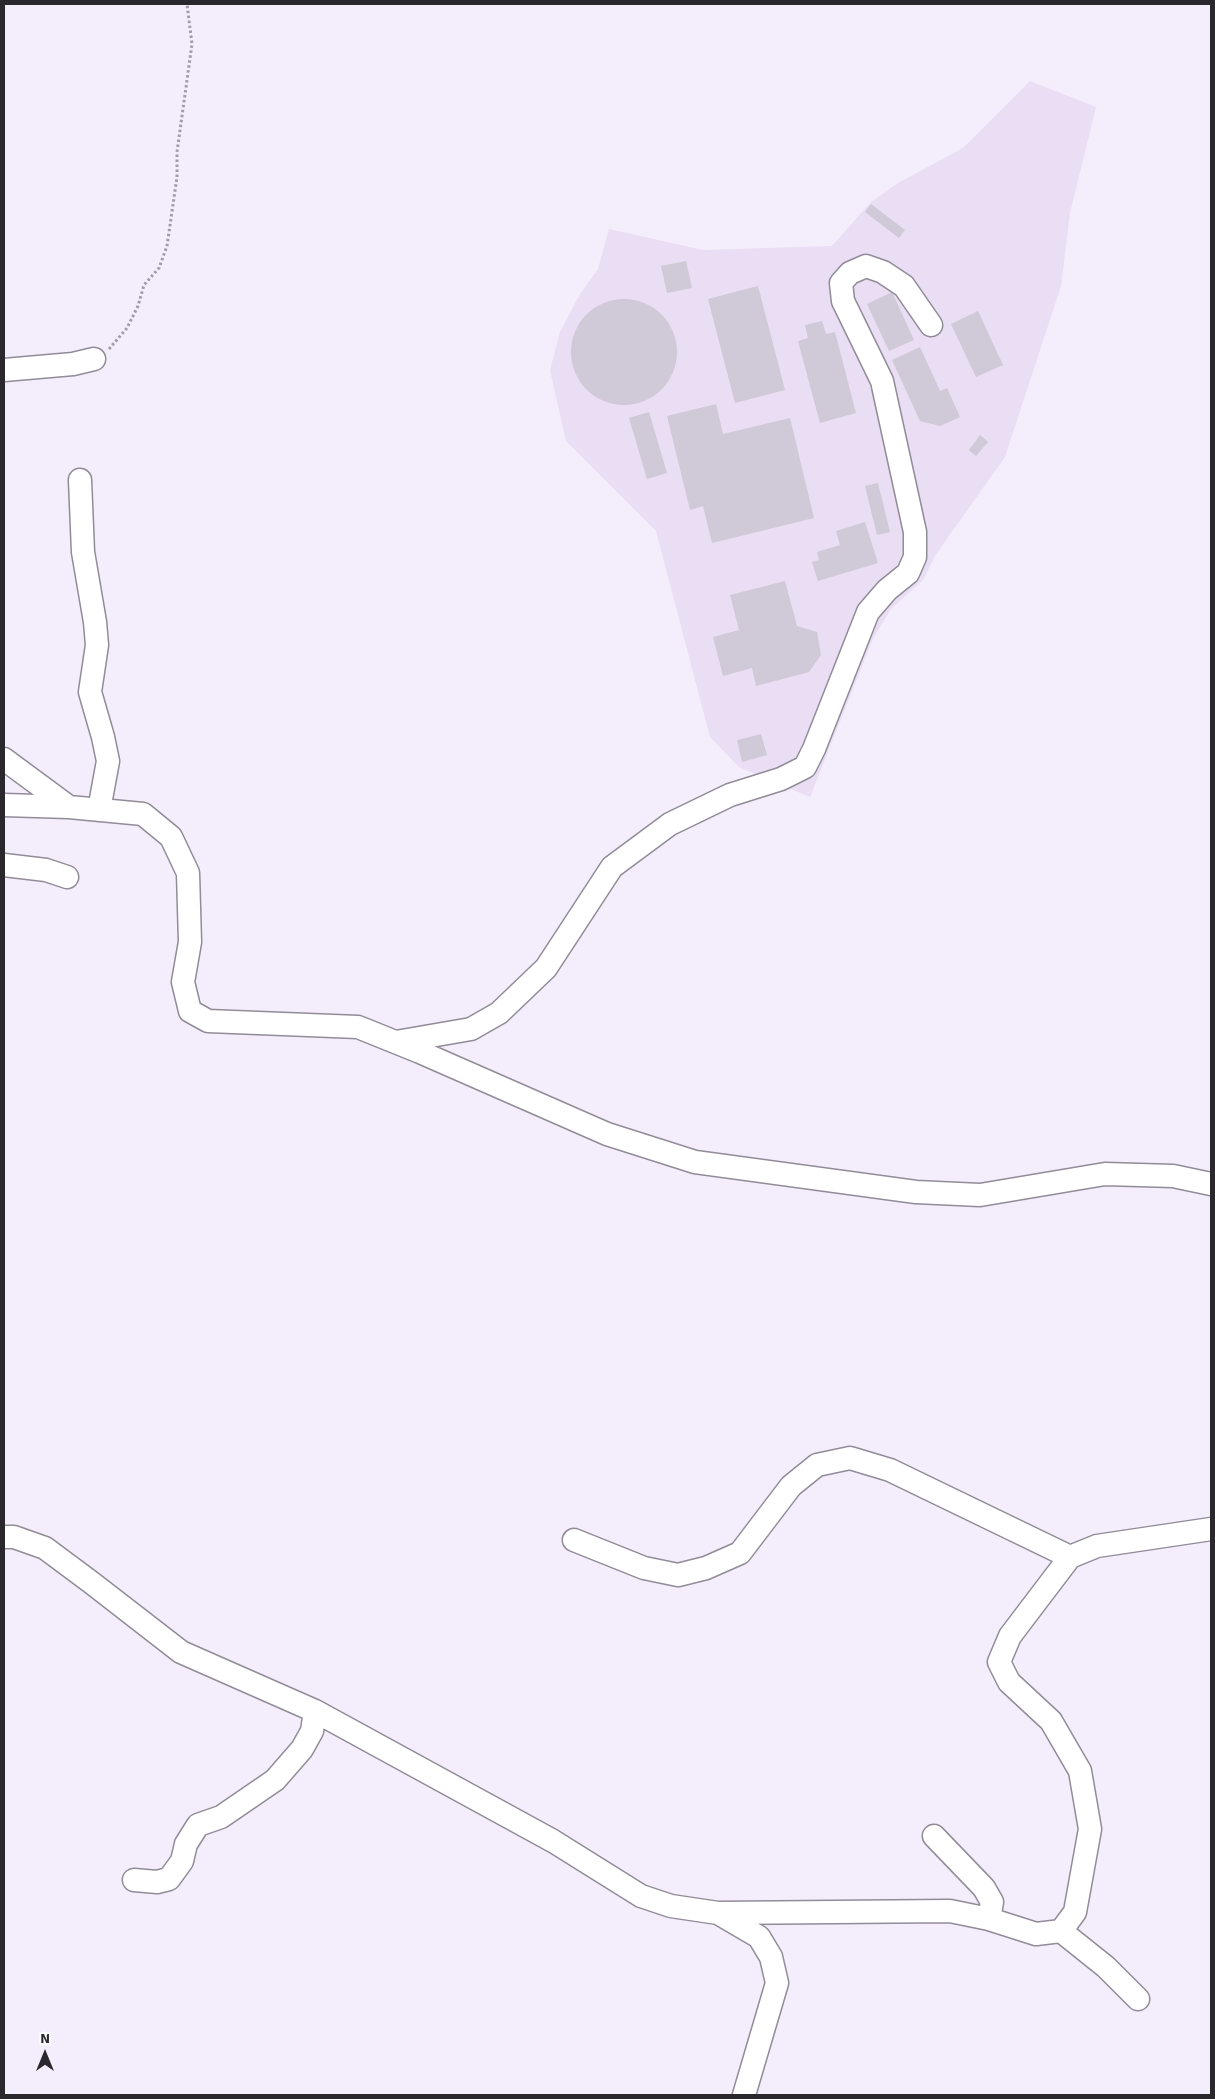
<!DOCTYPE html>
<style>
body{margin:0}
#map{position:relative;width:1215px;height:2099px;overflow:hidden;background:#f4edfb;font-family:Signika,sans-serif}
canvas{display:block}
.frame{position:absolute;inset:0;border:5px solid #2a272d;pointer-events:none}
.north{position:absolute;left:20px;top:2029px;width:50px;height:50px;-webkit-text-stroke:4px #fdfdfd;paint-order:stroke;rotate:0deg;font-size:14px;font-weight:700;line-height:20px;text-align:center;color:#2a272d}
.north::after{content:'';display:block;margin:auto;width:18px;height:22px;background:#2a272d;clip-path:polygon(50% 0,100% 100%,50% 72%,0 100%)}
</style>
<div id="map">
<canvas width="1215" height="2099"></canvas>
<div class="frame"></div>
<div class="north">N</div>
</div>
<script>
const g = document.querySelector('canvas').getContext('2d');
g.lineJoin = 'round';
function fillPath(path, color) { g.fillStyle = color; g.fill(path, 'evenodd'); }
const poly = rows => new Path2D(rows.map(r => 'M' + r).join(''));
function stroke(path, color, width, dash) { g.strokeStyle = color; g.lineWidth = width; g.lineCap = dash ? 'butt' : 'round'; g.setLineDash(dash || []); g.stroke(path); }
const built = poly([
 [1030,81,1096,107,1070,213,1061,286,1005,457,936,554,923,580,891,609,873,639,810,797,739,767,710,737,656,531,566,441,550,370,560,332,580,294,598,269,609,229,703,250,832,246,871,202,898,183,963,148]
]);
const building = poly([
 [871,204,905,230,899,238,865,212],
 [686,261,692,288,667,293,661,266],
 [758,286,785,390,735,403,708,299],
 [892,292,914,340,889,351,867,304],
 '571 352a53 53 0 1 1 106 0a53 53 0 1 1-106 0Z',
 [978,311,1003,365,976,377,951,324],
 [822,321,826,334,835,332,856,413,820,423,798,341,808,338,805,325],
 [920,347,940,391,947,388,960,417,940,426,920,421,892,360],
 [716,404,723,434,790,418,814,518,712,543,703,506,690,510,667,416],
 [649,412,667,473,647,479,629,418],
 [980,435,988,442,976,456,969,450],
 [878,483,890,532,877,535,865,486],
 [865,522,878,563,818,581,812,562,819,560,817,552,840,545,836,531],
 [785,581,797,626,817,632,821,655,809,672,756,686,752,668,723,676,713,637,739,630,730,595],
 [761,734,767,755,742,762,737,740]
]);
const path = poly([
 [109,349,127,328,138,306,144,285,159,268,167,246,177,177,177,152,192,44,187,4]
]);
const minor = poly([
 [4,370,73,364,94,359],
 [80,480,83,552,95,622,97,645,90,692,103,737,108,761,99,810],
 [4,759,69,807],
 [4,805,69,807,143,814,171,837,188,873,190,942,183,982,190,1011,208,1021,358,1027,420,1052,607,1134,695,1162,916,1192,980,1195,1105,1174,1173,1176,1211,1184],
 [4,865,46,870,67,877],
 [396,1042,471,1029,499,1013,546,968,612,867,670,824,730,795,781,779,805,767,814,749,868,612,887,590,908,573,915,557,915,532,882,381,843,301,841,283,850,273,866,266,883,272,904,286,931,325],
 [4,1537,14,1537,45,1548,92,1583,181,1652,315,1711,553,1841,641,1896,671,1906,718,1913,950,1911,989,1919,1036,1934,1061,1931,1075,1912,1090,1829,1080,1771,1051,1721,1009,1682,999,1662,1010,1636,1070,1557,1097,1546,1211,1529],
 [574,1540,644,1568,678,1575,706,1568,740,1553,791,1486,817,1465,850,1458,890,1470,1070,1557],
 [934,1836,984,1888,992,1902,989,1919],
 [134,1880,157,1882,169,1879,182,1861,186,1844,198,1825,221,1817,275,1780,302,1749,312,1731,315,1711],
 [718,1913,759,1937,771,1957,777,1983,744,2095],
 [1061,1931,1106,1967,1138,1999]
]);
fillPath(built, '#e9def3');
fillPath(building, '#d0c9d7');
stroke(minor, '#928b98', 25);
stroke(path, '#a19ca6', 3, [2.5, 2.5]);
stroke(minor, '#fff', 22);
</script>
